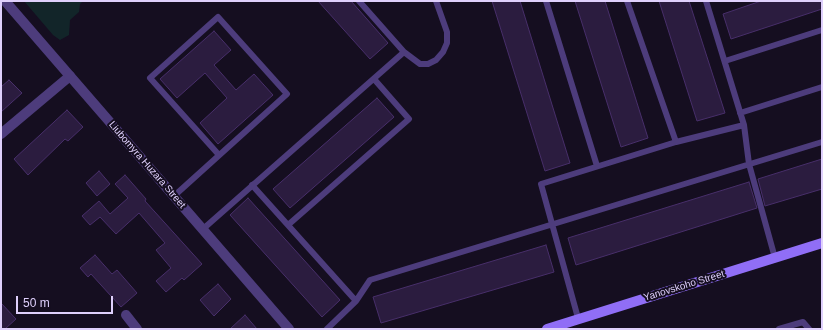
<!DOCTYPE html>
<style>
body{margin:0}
#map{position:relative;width:823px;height:330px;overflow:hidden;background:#150e20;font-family:Arial,sans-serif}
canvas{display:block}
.frame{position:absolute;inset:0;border:2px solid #dfd0fc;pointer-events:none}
.scale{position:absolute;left:16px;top:296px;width:97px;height:18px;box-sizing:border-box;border:2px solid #dfd0fc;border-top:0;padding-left:5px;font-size:12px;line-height:14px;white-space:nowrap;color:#dfd0fc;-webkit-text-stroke:3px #150e20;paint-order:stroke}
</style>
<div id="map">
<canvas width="823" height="330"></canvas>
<div class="frame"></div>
<div class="scale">50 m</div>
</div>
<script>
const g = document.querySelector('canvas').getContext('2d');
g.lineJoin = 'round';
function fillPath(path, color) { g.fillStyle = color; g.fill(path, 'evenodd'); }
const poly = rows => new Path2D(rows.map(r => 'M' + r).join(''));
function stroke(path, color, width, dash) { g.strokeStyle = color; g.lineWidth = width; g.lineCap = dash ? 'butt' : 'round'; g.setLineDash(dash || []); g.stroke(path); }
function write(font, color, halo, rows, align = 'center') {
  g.font = font + ' Arial,sans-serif'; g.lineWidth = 4; g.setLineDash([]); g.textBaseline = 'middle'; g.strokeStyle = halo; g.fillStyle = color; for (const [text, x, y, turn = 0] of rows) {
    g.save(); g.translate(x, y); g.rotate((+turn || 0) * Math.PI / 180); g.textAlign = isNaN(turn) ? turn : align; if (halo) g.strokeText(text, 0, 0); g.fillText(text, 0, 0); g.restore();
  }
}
const green = poly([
 [24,1,83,1,80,4,79,12,70,20,69,35,60,40,53,35]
]);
const building = poly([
 [318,1,351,1,388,43,370,59,318,1],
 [492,1,520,1,570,163,545,171,492,1],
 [575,1,605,1,648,138,621,147,575,1],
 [659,1,689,1,725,113,697,121,659,1],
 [761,1,822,1,822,9,731,39,723,14,761,1],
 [214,31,231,50,214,65,236,90,254,74,273,95,218,144,200,123,227,98,205,73,177,98,160,79,214,31],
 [9,80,22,93,1,112,1,87,9,80],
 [377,98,394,117,290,208,273,189,377,98],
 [67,110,83,127,68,141,65,139,28,175,14,159,67,110],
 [822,159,822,189,765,206,758,179,822,159],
 [99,171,110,184,97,196,86,183,99,171],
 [125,175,146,199,145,201,202,264,184,280,182,278,166,292,156,281,171,268,156,250,165,243,139,213,116,234,100,217,90,225,82,216,99,201,110,214,128,198,115,184,125,175],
 [749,182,757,208,576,265,568,238,749,182],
 [248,198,340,300,322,317,230,215,248,198],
 [546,245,554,272,381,323,373,297,546,245],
 [95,255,112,274,117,270,137,293,121,307,91,274,88,277,80,268,95,255],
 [218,284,231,299,214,316,200,300,218,284],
 [1,303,16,319,5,329,1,329,1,303],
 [245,315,257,329,230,329,245,315]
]);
const service = poly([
 [546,1,597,166],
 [627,1,676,142],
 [706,1,744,125,749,164,775,258],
 [404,52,420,64,428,64,436,60,443,52,447,43,447,32,436,1],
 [725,61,822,30],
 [740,113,822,87],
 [252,185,356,301,327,329],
 [174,196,287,94,218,17,150,78,219,155],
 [288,225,409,119,374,79],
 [203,229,404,52,359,1],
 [356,301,370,280,822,142],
 [578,318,541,184,676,142,744,125],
 [779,329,803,322,809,329]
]);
const minor = poly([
 [1,134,70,76],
 [126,315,137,329]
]);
const tertiary = poly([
 [5,1,289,329]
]);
const secondary = poly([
 [547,329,822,243]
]);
const streetNames = [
 ["Liubomyra Huzara Street",147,165,49],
 ["Yanovskoho Street",684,286,-17]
];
fillPath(green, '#122529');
fillPath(building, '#2b1c3f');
stroke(building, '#482f6a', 1);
stroke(service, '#4d3c7c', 6);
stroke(minor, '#4d3c7c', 10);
stroke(tertiary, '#4d3c7c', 10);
stroke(secondary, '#906ef6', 10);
write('10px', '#dfd0fc', '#150e20', streetNames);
</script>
